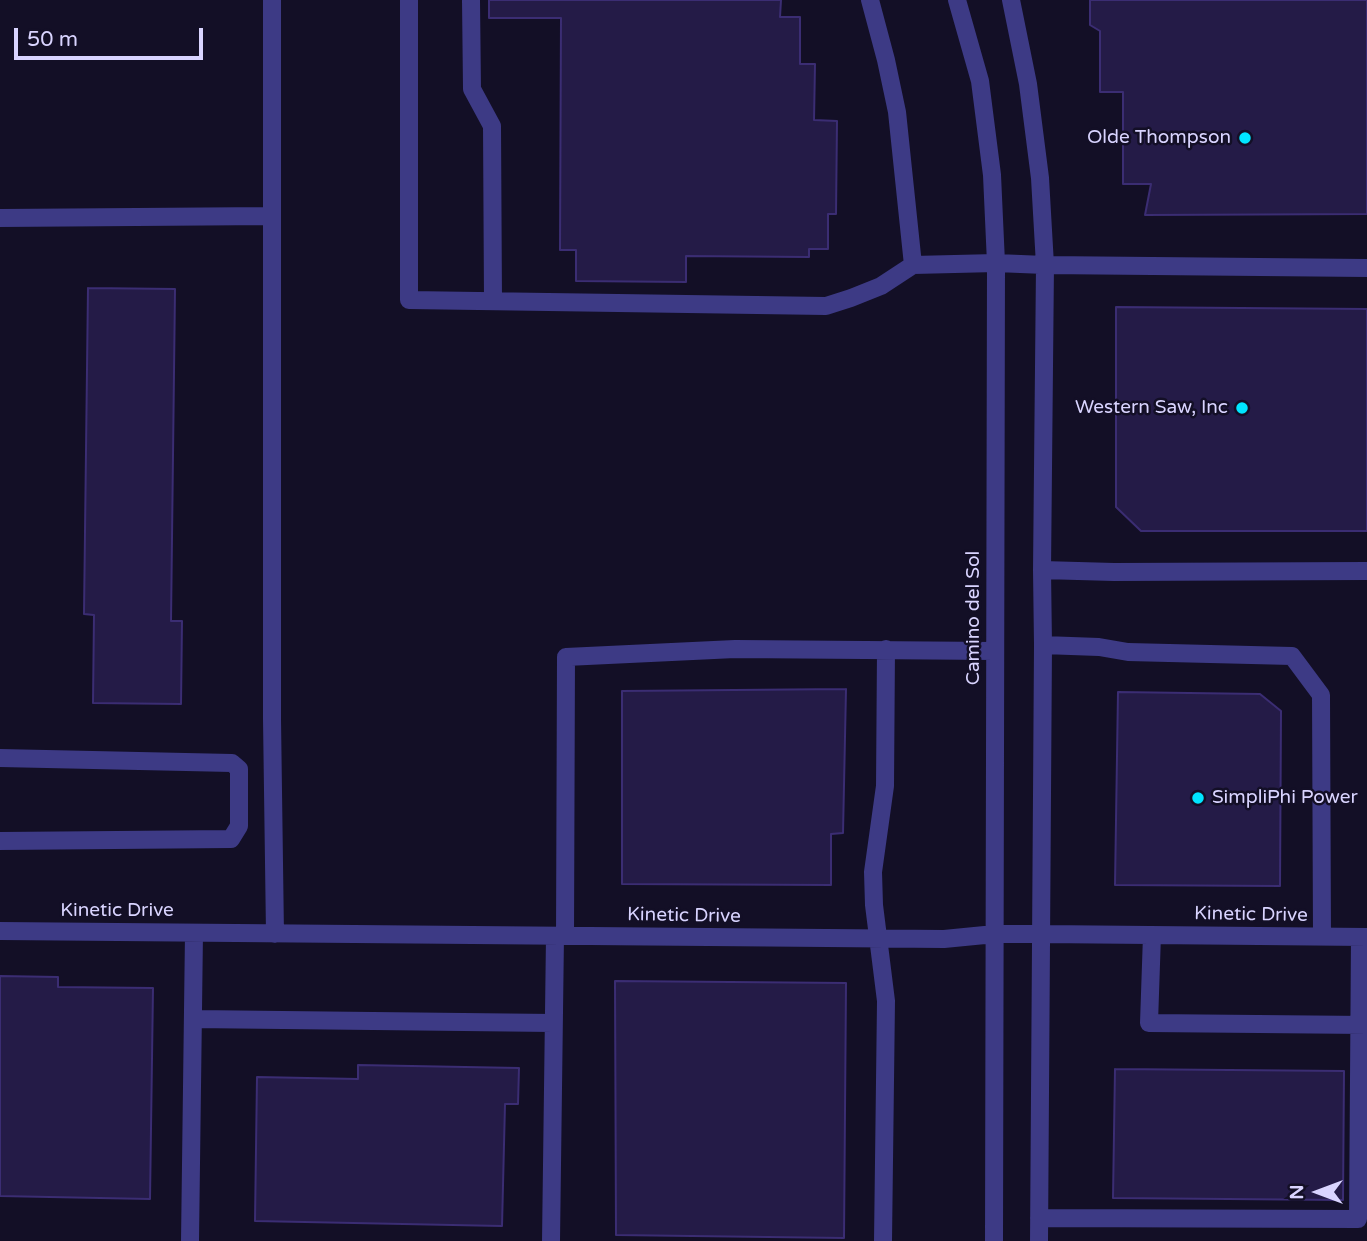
<!DOCTYPE html>
<style>
body{margin:0}
#map{position:relative;width:1367px;height:1241px;overflow:hidden;background:#130f26;font-family:"Varela Round",sans-serif}
canvas{display:block}
.north{position:absolute;left:1283px;top:1157px;width:70px;height:70px;-webkit-text-stroke:5px #130f26;paint-order:stroke;rotate:270deg;font-size:19px;font-weight:700;line-height:28px;text-align:center;color:#d9d4ff}
.north::after{content:'';display:block;margin:auto;width:24px;height:32px;background:#d9d4ff;clip-path:polygon(50% 0,100% 100%,50% 72%,0 100%)}
.scale{position:absolute;left:14px;top:28px;width:189px;height:32px;box-sizing:border-box;border:4px solid #d9d4ff;border-top:0;padding-left:9px;font-size:21px;line-height:24px;white-space:nowrap;color:#d9d4ff;-webkit-text-stroke:5px #130f26;paint-order:stroke}
</style>
<div id="map">
<canvas width="1367" height="1241"></canvas>
<div class="north">N</div>
<div class="scale">50 m</div>
</div>
<script>
const g = document.querySelector('canvas').getContext('2d');
g.lineJoin = 'round';
function fillPath(path, color) { g.fillStyle = color; g.fill(path, 'evenodd'); }
const poly = rows => new Path2D(rows.map(r => 'M' + r).join(''));
function stroke(path, color, width, dash) { g.strokeStyle = color; g.lineWidth = width; g.lineCap = dash ? 'butt' : 'round'; g.setLineDash(dash || []); g.stroke(path); }
function write(font, color, halo, rows, align = 'center') {
  g.font = font + ' "Varela Round",sans-serif'; g.lineWidth = 5; g.setLineDash([]); g.textBaseline = 'middle'; g.strokeStyle = halo; g.fillStyle = color; for (const [text, x, y, turn = 0] of rows) {
    g.save(); g.translate(x, y); g.rotate((+turn || 0) * Math.PI / 180); g.textAlign = isNaN(turn) ? turn : align; if (halo) g.strokeText(text, 0, 0); g.fillText(text, 0, 0); g.restore();
  }
}
const building = poly([
 [489,0,781,0,780,17,800,17,800,64,815,64,814,120,837,121,836,214,828,214,828,249,809,249,809,257,686,256,686,282,576,281,576,250,560,250,561,18,489,18,489,0],
 [1090,0,1367,0,1367,214,1145,215,1151,184,1123,184,1123,92,1100,92,1100,31,1090,25,1090,0],
 [88,288,175,289,171,621,182,621,181,704,93,703,94,615,84,614,88,288],
 [1116,307,1367,309,1367,531,1141,531,1116,507,1116,307],
 [846,689,843,833,831,834,831,885,622,884,622,691,846,689],
 [1118,692,1260,694,1281,711,1280,886,1115,885,1118,692],
 [0,976,58,977,58,987,153,988,150,1199,0,1196,0,976],
 [615,981,846,983,844,1238,616,1235,615,981],
 [358,1065,519,1068,518,1104,505,1104,502,1226,255,1221,257,1077,358,1079,358,1065],
 [1115,1069,1344,1071,1343,1200,1113,1198,1115,1069]
]);
const minor = poly([
 [409,0,409,300,826,306,851,298,881,286,913,265],
 [471,0,472,89,492,126,493,301],
 [870,0,886,60,897,112,913,265,996,263,1045,265,1367,268],
 [957,0,980,81,992,175,996,263,994,1241],
 [1011,0,1028,84,1040,178,1045,265,1042,570,1043,645,1039,1241],
 [272,216,272,0],
 [0,218,272,216,272,719,275,934],
 [1042,570,1114,572,1367,571],
 [1043,645,1099,647,1128,652,1292,656,1321,695,1322,936],
 [0,758,232,763,239,769,239,826,231,839,0,841],
 [0,931,944,939,995,934,1042,934,1367,937],
 [1152,935,1149,1023,1367,1025],
 [565,936,566,657,735,649,995,651],
 [193,1019,553,1023],
 [1039,1218,1358,1219,1360,937],
 [190,1241,194,933],
 [551,1241,555,936],
 [883,1241,886,1001,874,905,873,872,885,786,886,649]
]);
const markers = [
 [1245,138,7,"#00e5ff"],
 [1242,408,7,"#00e5ff"],
 [1198,798,7,"#00e5ff"]
];
const poiNames = [
 ["Olde Thompson",1231,138],
 ["Western Saw, Inc",1228,408],
 ["SimpliPhi Power",1212,798,"left"]
];
const streetNames = [
 ["Camino del Sol",974,618,-90],
 ["Kinetic Drive",117,911],
 ["Kinetic Drive",1251,915,1],
 ["Kinetic Drive",684,916,1]
];
fillPath(building, '#241b47');
stroke(building, '#3b2d73', 2);
stroke(minor, '#3d3a85', 18);
for (const [x, y, r, color] of markers) { const dot = new Path2D(); dot.arc(x, y, r, 0, 2 * Math.PI); g.fillStyle = color; g.fill(dot); stroke(dot, '#130f26', 2.5); }
write('19px', '#d9d4ff', '#130f26', poiNames, 'right');
write('19px', '#d9d4ff', '#130f26', streetNames);
</script>
